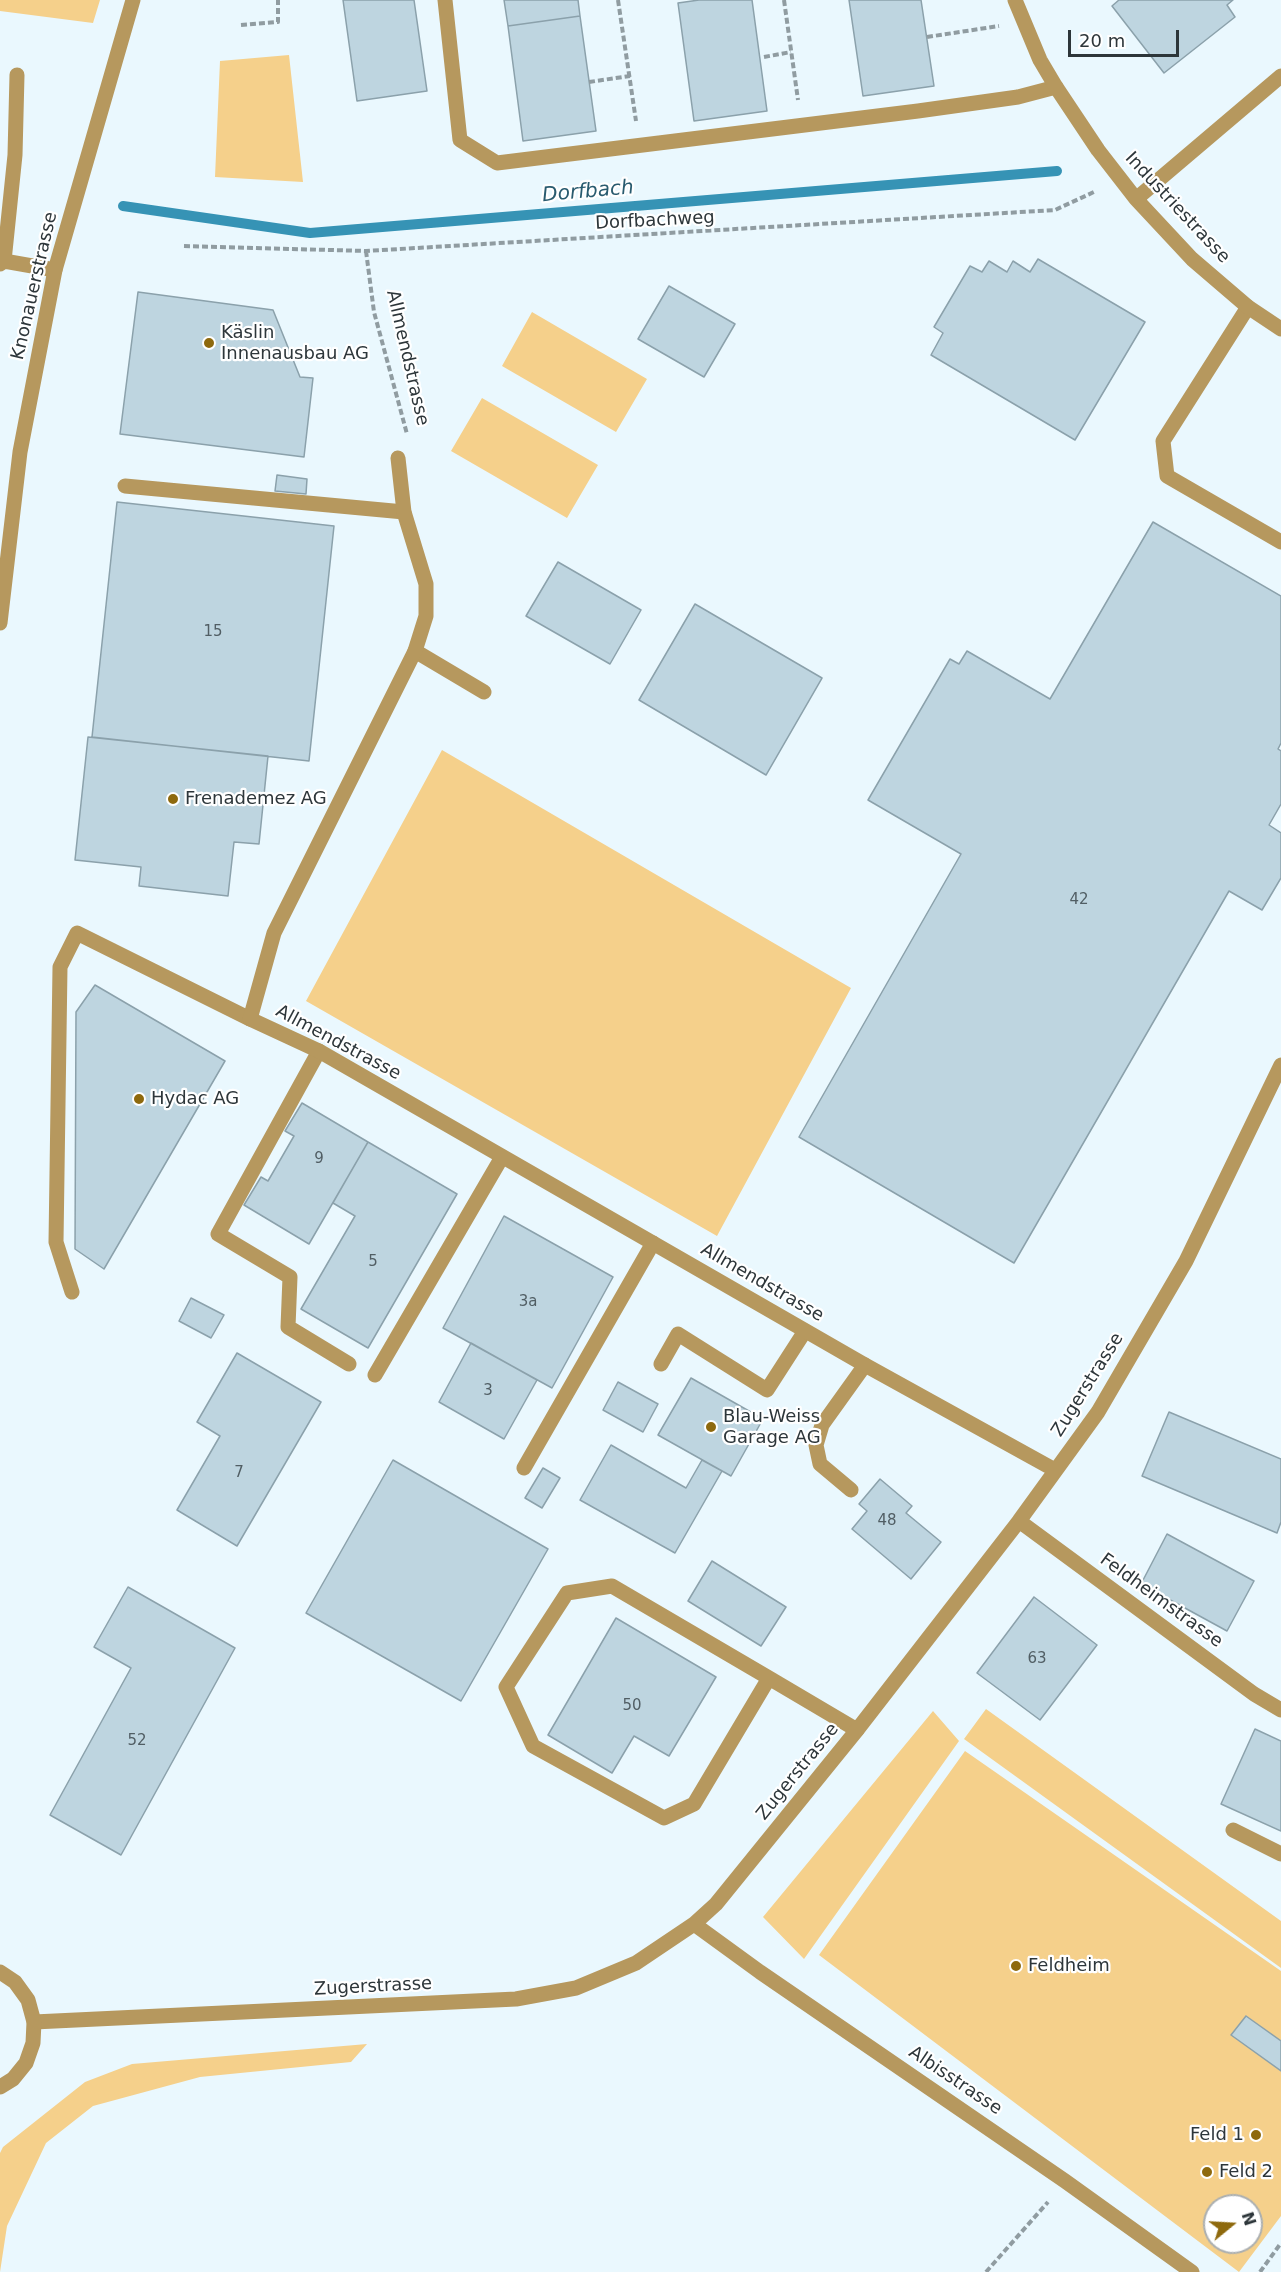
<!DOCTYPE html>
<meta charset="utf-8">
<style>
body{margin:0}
#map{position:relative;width:1281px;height:2272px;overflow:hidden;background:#eaf8fe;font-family:"DejaVu Sans",sans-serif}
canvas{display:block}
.north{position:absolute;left:1203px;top:2194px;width:60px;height:60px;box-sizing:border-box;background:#fff;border:2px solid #abafb0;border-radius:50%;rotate:72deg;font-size:16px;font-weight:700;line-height:24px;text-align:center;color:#2d363a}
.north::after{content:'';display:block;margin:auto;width:21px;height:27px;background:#8e690d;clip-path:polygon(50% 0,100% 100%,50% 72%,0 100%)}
.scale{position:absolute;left:1068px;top:30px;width:111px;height:27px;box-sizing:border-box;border:3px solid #2d363a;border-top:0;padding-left:8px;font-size:18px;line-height:21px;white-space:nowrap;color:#2d363a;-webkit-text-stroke:4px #fff;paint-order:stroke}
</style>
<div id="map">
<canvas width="1281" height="2272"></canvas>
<div class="north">N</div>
<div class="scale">20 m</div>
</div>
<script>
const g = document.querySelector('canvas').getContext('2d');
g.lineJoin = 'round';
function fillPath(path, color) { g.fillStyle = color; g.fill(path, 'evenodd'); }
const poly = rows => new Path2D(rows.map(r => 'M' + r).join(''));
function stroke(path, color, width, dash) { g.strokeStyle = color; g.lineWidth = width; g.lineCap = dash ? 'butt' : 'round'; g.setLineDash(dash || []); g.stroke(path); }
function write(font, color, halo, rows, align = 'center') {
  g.font = font + ' "DejaVu Sans",sans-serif'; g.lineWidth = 4.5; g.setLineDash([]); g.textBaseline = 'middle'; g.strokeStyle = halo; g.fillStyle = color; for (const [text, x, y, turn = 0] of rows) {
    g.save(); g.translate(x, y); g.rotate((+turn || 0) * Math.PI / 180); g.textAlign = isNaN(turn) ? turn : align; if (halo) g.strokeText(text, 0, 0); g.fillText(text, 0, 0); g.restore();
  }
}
const green = poly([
 [0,0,100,0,93,23,0,11],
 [289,55,303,182,215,177,220,61],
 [532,312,647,379,616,432,502,366],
 [482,398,598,465,567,518,451,451],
 [442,750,851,988,717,1236,306,1001],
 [986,1709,1281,1921,1281,1968,964,1739],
 [933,1711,959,1741,804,1959,763,1917],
 [965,1751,1281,1971,1281,2216,1239,2272,819,1955],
 [1215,2206,1251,2206,1251,2242,1215,2242],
 [367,2044,351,2062,200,2077,93,2106,46,2143,7,2226,0,2272,0,2153,3,2147,85,2082,132,2064]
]);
const stream = poly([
 [123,206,310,233,1057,171]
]);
const building = poly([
 [343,0,414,0,427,91,357,101,343,0],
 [504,0,578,0,580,16,508,26,504,0],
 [699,0,752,0,767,111,694,121,678,3,699,0],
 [849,0,921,0,934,86,863,96,849,0],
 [1119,0,1233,0,1227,5,1235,17,1164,73,1112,6,1119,0],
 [580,16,596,131,523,141,508,26,580,16],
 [1038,259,1145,322,1075,440,931,355,943,333,934,327,970,266,982,272,989,261,1007,272,1013,261,1030,272,1038,259],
 [669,286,735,324,704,377,638,339,669,286],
 [138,292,273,310,300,377,313,378,304,457,120,434,138,292],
 [277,475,307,479,306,494,275,491,277,475],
 [117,502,334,526,309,761,92,737,117,502],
 [1153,522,1281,596,1281,743,1278,749,1281,751,1281,804,1269,825,1281,833,1281,878,1262,910,1229,891,1014,1263,799,1137,961,854,868,800,950,659,959,664,967,651,1050,699,1153,522],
 [558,562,641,610,610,664,526,616,558,562],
 [695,604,822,678,766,775,639,700,695,604],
 [88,737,268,756,259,844,234,842,228,896,139,886,141,867,75,860,88,737],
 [95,985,225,1061,104,1269,75,1249,76,1012,95,985],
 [302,1103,368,1142,309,1244,244,1205,261,1177,268,1181,294,1136,285,1131,302,1103],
 [368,1142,457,1194,368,1348,301,1309,355,1216,333,1203,368,1142],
 [504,1216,613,1277,552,1388,443,1328,504,1216],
 [191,1298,224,1315,211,1338,179,1321,191,1298],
 [471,1343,537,1380,504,1439,439,1402,471,1343],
 [237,1353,321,1402,237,1546,177,1510,220,1436,197,1422,237,1353],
 [691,1378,763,1419,731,1476,658,1435,691,1378],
 [618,1382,658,1404,643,1432,603,1410,618,1382],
 [1169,1412,1281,1459,1281,1522,1277,1533,1142,1476,1169,1412],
 [611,1445,686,1488,702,1460,722,1471,675,1553,580,1500,611,1445],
 [393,1460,548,1549,461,1701,306,1613,393,1460],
 [543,1468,560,1478,542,1508,525,1498,543,1468],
 [880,1479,912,1506,906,1513,941,1542,911,1579,852,1529,867,1511,859,1504,880,1479],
 [1167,1534,1254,1581,1227,1631,1141,1584,1167,1534],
 [712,1561,786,1607,761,1646,688,1601,712,1561],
 [128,1587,235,1648,121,1855,50,1815,131,1668,94,1647,128,1587],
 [1034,1597,1097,1645,1040,1720,977,1673,1034,1597],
 [616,1618,716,1677,669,1756,634,1736,612,1773,548,1735,616,1618],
 [1255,1729,1281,1741,1281,1831,1221,1804,1255,1729],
 [1246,2016,1281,2041,1281,2071,1231,2035,1246,2016]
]);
const path = poly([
 [618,0,636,121],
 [784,0,798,100],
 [241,25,278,22,278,0],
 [927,37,999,26],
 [764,57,791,52],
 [589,82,630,76],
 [184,246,366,251,1055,210,1096,191],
 [366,251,374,312,407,434],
 [986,2272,1048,2202],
 [1260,2272,1281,2243]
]);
const service = poly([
 [445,0,460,140,497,163,918,111,1018,97,1056,87],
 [4,261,15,155,17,75],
 [0,264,4,261,55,270],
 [1248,307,1163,441,1167,476,1281,542],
 [125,486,404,512],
 [415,651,484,692],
 [319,1051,218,1234,290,1277,288,1327,349,1364],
 [72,1292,56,1242,60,967,77,933,250,1019],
 [661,1364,678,1334,767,1390,805,1331],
 [375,1375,502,1157],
 [524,1468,653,1243],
 [851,1490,820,1464,816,1445,822,1425,865,1365],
 [769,1678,694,1804,664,1818,533,1746,506,1687,567,1593,612,1586,769,1678,857,1730]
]);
const minor = poly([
 [1015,0,1040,60,1056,87,1098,150,1136,199,1192,259,1248,307,1281,329],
 [1136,199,1281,76],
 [398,458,404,512,426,584,426,616,415,651,274,933,250,1019,319,1051,865,1365,1055,1470],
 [1019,1521,1254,1694,1281,1710],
 [1233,1830,1281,1854],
 [694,1924,760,1972,1065,2181,1192,2272],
 [34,2022,516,1999,576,1988,636,1963,694,1924,716,1904,857,1730,1019,1521,1098,1412,1186,1261,1281,1065]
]);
const tertiary = poly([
 [0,623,20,452,55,270,133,0],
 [0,1972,15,1982,28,2000,34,2022,33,2043,26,2063,13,2079,0,2087]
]);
const markers = [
 [209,343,6,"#8e690d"],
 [173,799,6,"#8e690d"],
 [139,1099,6,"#8e690d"],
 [711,1427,6,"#8e690d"],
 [1016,1966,6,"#8e690d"],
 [1256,2135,6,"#8e690d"],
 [1207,2172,6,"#8e690d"]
];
const numberNames = [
 ["15",213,632],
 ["42",1079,900],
 ["9",319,1159],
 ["5",373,1262],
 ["3a",528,1302],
 ["3",488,1391],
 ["7",239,1473],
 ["48",887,1521],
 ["63",1037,1659],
 ["50",632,1706],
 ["52",137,1741]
];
const streetNames = [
 ["Industriestrasse",1177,208,47],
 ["Dorfbachweg",655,221,-3],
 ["Knonauerstrasse",35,286,-77],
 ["Allmendstrasse",407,358,77],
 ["Allmendstrasse",338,1043,28],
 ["Allmendstrasse",762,1283,30],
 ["Zugerstrasse",1088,1385,-58],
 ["Feldheimstrasse",1161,1601,36],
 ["Zugerstrasse",798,1772,-51],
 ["Zugerstrasse",373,1987,-3],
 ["Albisstrasse",955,2081,34]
];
const poiNames = [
 ["Käslin",221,333],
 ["Innenausbau AG",221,354],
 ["Frenademez AG",185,799],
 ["Hydac AG",151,1099],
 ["Blau-Weiss",723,1417],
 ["Garage AG",723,1438],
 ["Feldheim",1028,1966],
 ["Feld 1",1244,2135,"right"],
 ["Feld 2",1219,2172]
];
const waterNames = [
 ["Dorfbach",588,192,-5]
];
fillPath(green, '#f5d08b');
stroke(stream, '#3693b5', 10);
fillPath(building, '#bed5e0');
stroke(building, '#8ba1ab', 1.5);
stroke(path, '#909ca1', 4, [6, 3]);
stroke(service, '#b6985e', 15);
stroke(minor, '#b6985e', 15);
stroke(tertiary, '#b6985e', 15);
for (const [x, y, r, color] of markers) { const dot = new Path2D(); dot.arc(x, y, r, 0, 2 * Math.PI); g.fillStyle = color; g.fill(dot); stroke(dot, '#fff', 2); }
write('15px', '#515e64', null, numberNames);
write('18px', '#2d363a', '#fff', streetNames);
write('18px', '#2d363a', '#fff', poiNames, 'left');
write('italic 20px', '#295b6f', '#fff', waterNames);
</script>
